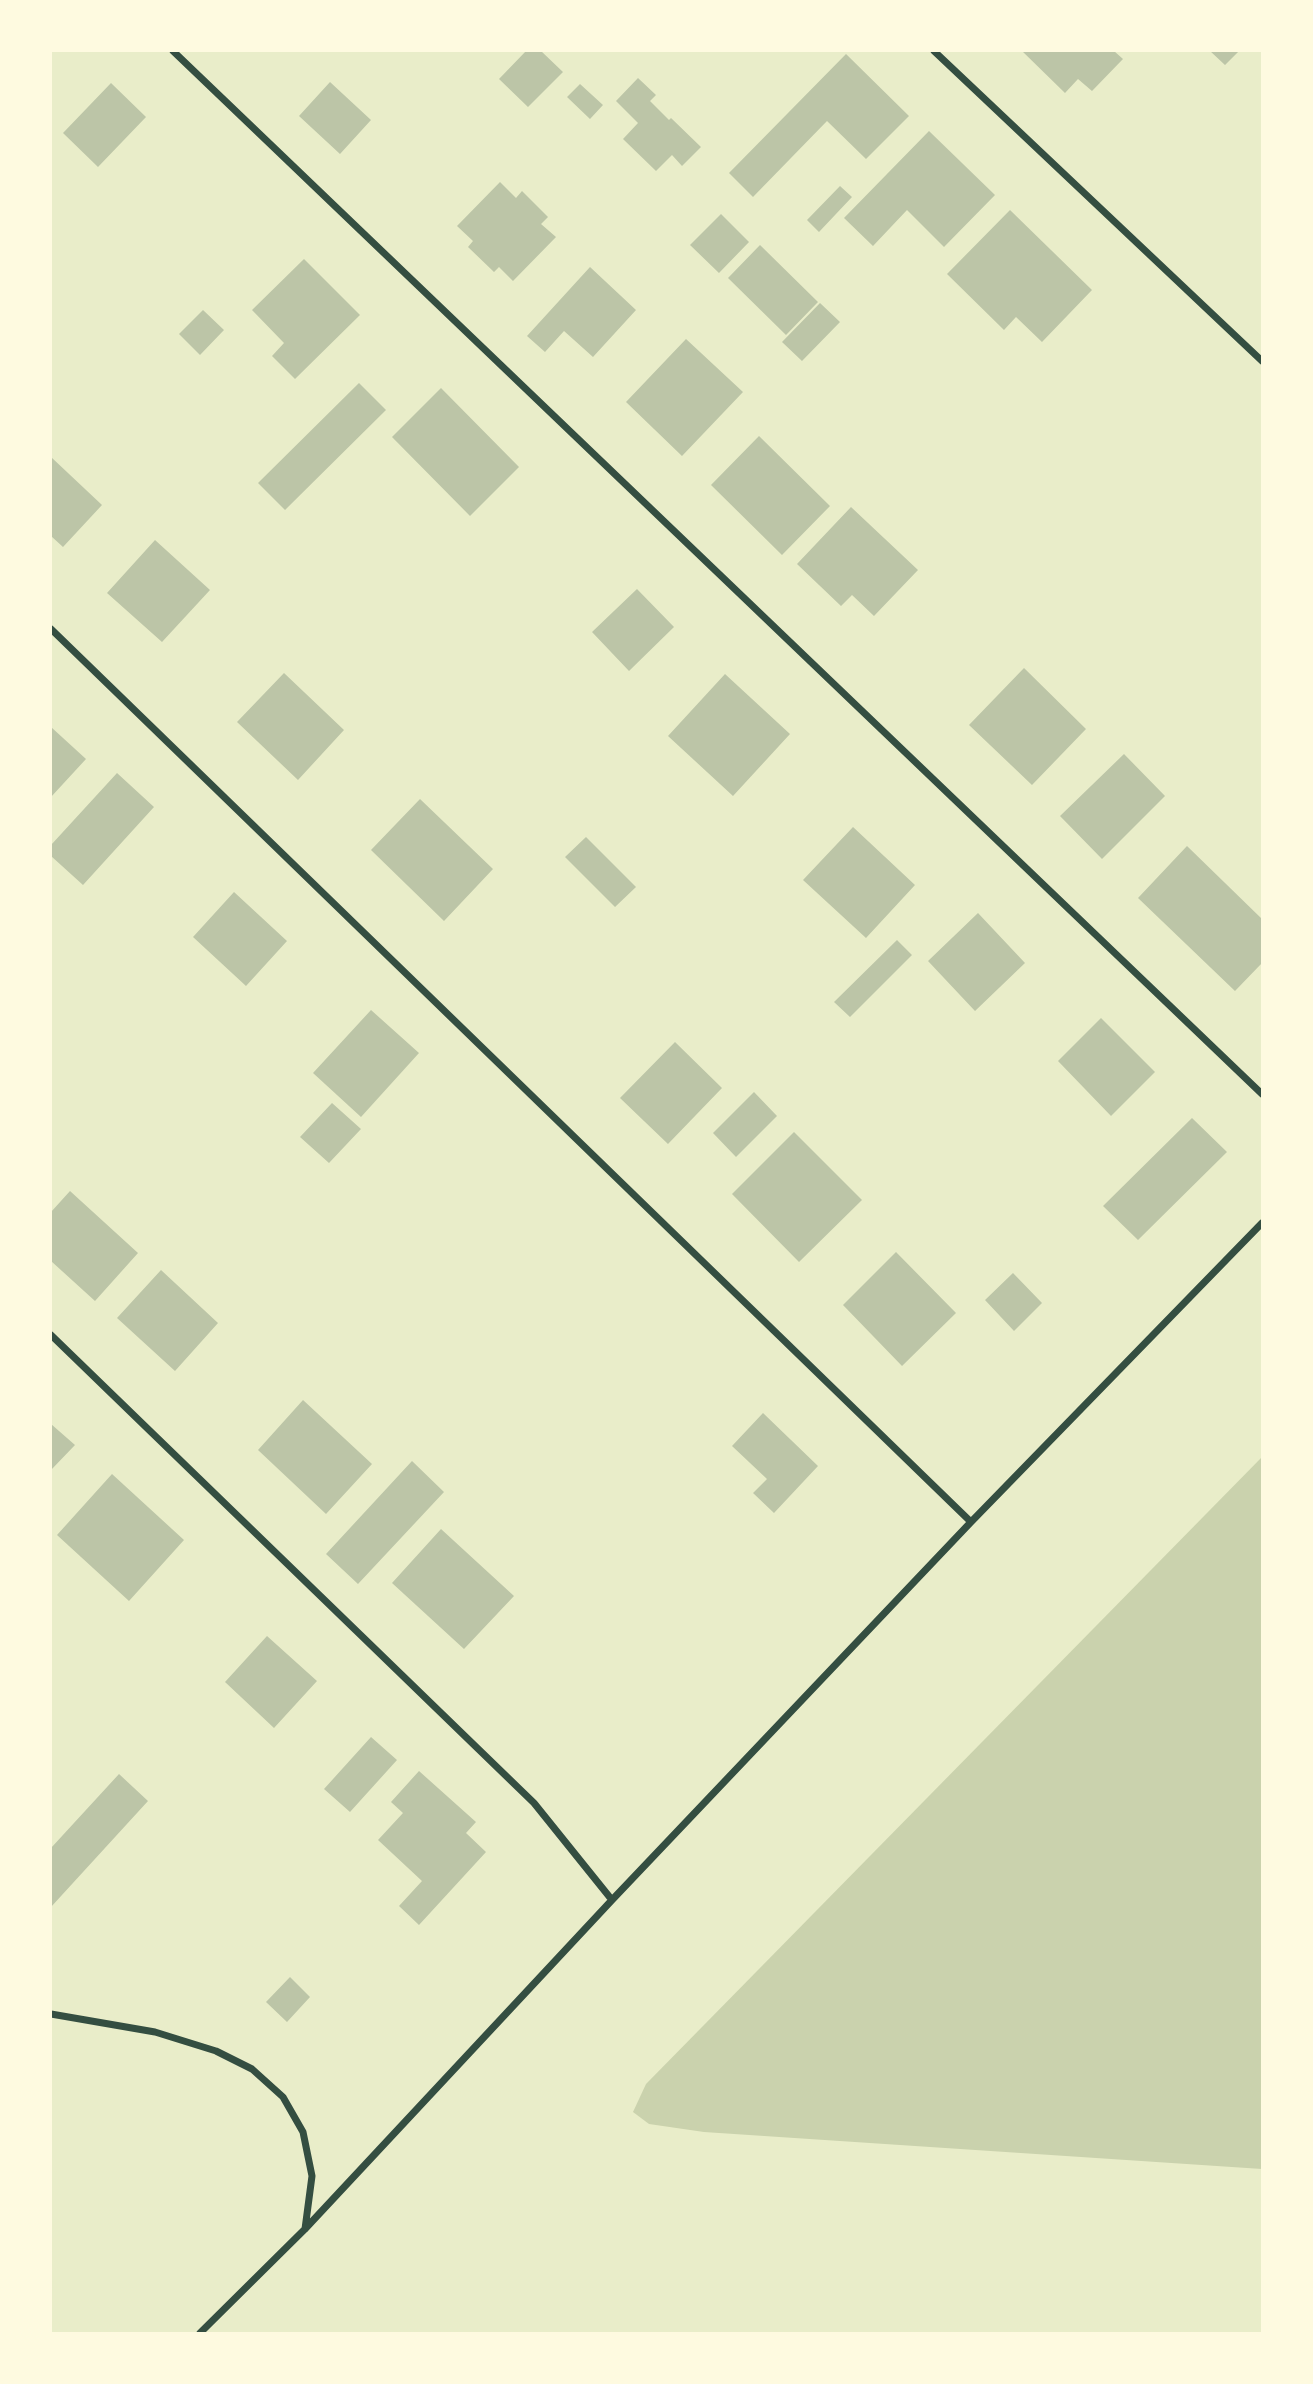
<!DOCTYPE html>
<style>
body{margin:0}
#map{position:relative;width:1313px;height:2384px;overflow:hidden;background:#e9edc9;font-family:Montserrat,sans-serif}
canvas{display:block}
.frame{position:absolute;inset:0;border:52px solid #fefae0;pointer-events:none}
</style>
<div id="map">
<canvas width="1313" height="2384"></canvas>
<div class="frame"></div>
</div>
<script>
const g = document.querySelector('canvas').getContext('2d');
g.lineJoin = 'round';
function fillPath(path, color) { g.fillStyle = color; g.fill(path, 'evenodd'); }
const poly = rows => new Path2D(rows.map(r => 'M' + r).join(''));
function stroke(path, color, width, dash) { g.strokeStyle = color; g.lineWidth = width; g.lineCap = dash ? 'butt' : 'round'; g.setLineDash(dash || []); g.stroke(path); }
const green = poly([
 [1262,1457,1262,2169,704,2132,649,2124,633,2112,646,2084]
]);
const building = poly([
 [526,51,541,51,563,72,528,107,499,79],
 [1022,51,1114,51,1123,59,1092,91,1078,79,1065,93],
 [1210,51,1239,51,1225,65],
 [846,54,909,116,866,159,827,121,753,197,729,173],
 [638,78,656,95,650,101,669,120,671,118,701,147,682,166,672,155,656,171,623,139,638,123,616,101],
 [330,82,371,120,340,154,299,116],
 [111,83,146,117,98,167,63,133],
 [580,84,603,105,590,119,567,97],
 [929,131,995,195,944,247,907,210,873,246,844,218],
 [500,182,516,198,522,191,548,217,541,224,556,237,513,281,499,267,494,272,468,247,473,241,457,226],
 [840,186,852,197,819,232,807,220],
 [1010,210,1092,290,1042,342,1016,317,1004,330,947,274],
 [721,214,749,242,719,273,690,245],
 [760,245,818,302,786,335,728,278],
 [304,259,360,315,295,379,272,356,284,343,252,310],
 [590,267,636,310,593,357,564,331,545,352,527,336],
 [820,303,840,322,802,361,782,342],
 [203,310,224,330,200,355,179,334],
 [686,339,743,392,682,456,626,402],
 [359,383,386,410,285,510,258,483],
 [441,388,519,467,470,516,392,437],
 [759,436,830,506,782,555,711,485],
 [51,457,102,505,63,547,51,536],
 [851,507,918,570,874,616,852,595,841,606,797,564],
 [155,540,210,590,162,642,107,593],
 [637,589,674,627,629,671,592,632],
 [1024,668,1086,729,1032,785,969,725],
 [284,673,344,730,298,780,237,722],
 [725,674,790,734,733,796,668,736],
 [51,727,86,759,51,797],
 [1124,754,1165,796,1102,859,1060,816],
 [117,773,154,807,83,885,51,856,51,845],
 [420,799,493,869,444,921,371,850],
 [853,827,915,885,866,938,803,880],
 [586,837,636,887,615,907,565,857],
 [1187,846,1262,919,1262,963,1235,991,1138,898],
 [234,892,287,941,246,986,193,937],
 [978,913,1025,963,975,1011,928,961],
 [897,940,912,955,850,1017,834,1002],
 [371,1010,419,1053,361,1117,313,1073],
 [1101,1018,1155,1072,1111,1116,1058,1061],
 [675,1042,722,1088,668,1144,620,1098],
 [754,1092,777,1116,736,1157,713,1133],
 [332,1103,361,1129,329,1163,300,1137],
 [1192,1118,1227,1152,1138,1240,1103,1206],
 [794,1132,862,1200,799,1262,732,1194],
 [70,1191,138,1253,95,1301,51,1261,51,1212],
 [896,1252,956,1313,902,1366,843,1305],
 [161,1270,218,1323,175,1371,117,1318],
 [1013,1273,1042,1303,1014,1331,985,1300],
 [303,1400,372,1464,326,1514,258,1450],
 [763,1413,818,1466,774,1513,753,1493,767,1479,732,1446],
 [51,1424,75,1445,51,1470],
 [412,1461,444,1492,358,1584,326,1554],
 [112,1474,184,1540,129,1601,57,1535],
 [441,1529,514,1596,464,1649,392,1583],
 [267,1636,317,1681,274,1728,225,1682],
 [371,1737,397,1760,350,1812,324,1789],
 [419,1771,476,1822,466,1833,486,1852,419,1925,399,1906,422,1881,378,1840,403,1813,391,1802],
 [119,1774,148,1801,51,1907,51,1848],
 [290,1977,310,1997,287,2022,266,2002]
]);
const minor = poly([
 [173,51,1262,1094],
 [934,51,1262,361],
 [51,629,971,1522],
 [51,1335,534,1803,612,1900],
 [51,2014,155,2032,216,2051,252,2069,283,2097,303,2132,312,2176,305,2229],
 [200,2333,305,2229,612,1900,971,1522,1262,1223]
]);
fillPath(green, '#cad2ad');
fillPath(building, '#bcc5a7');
stroke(minor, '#344e41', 7);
</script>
